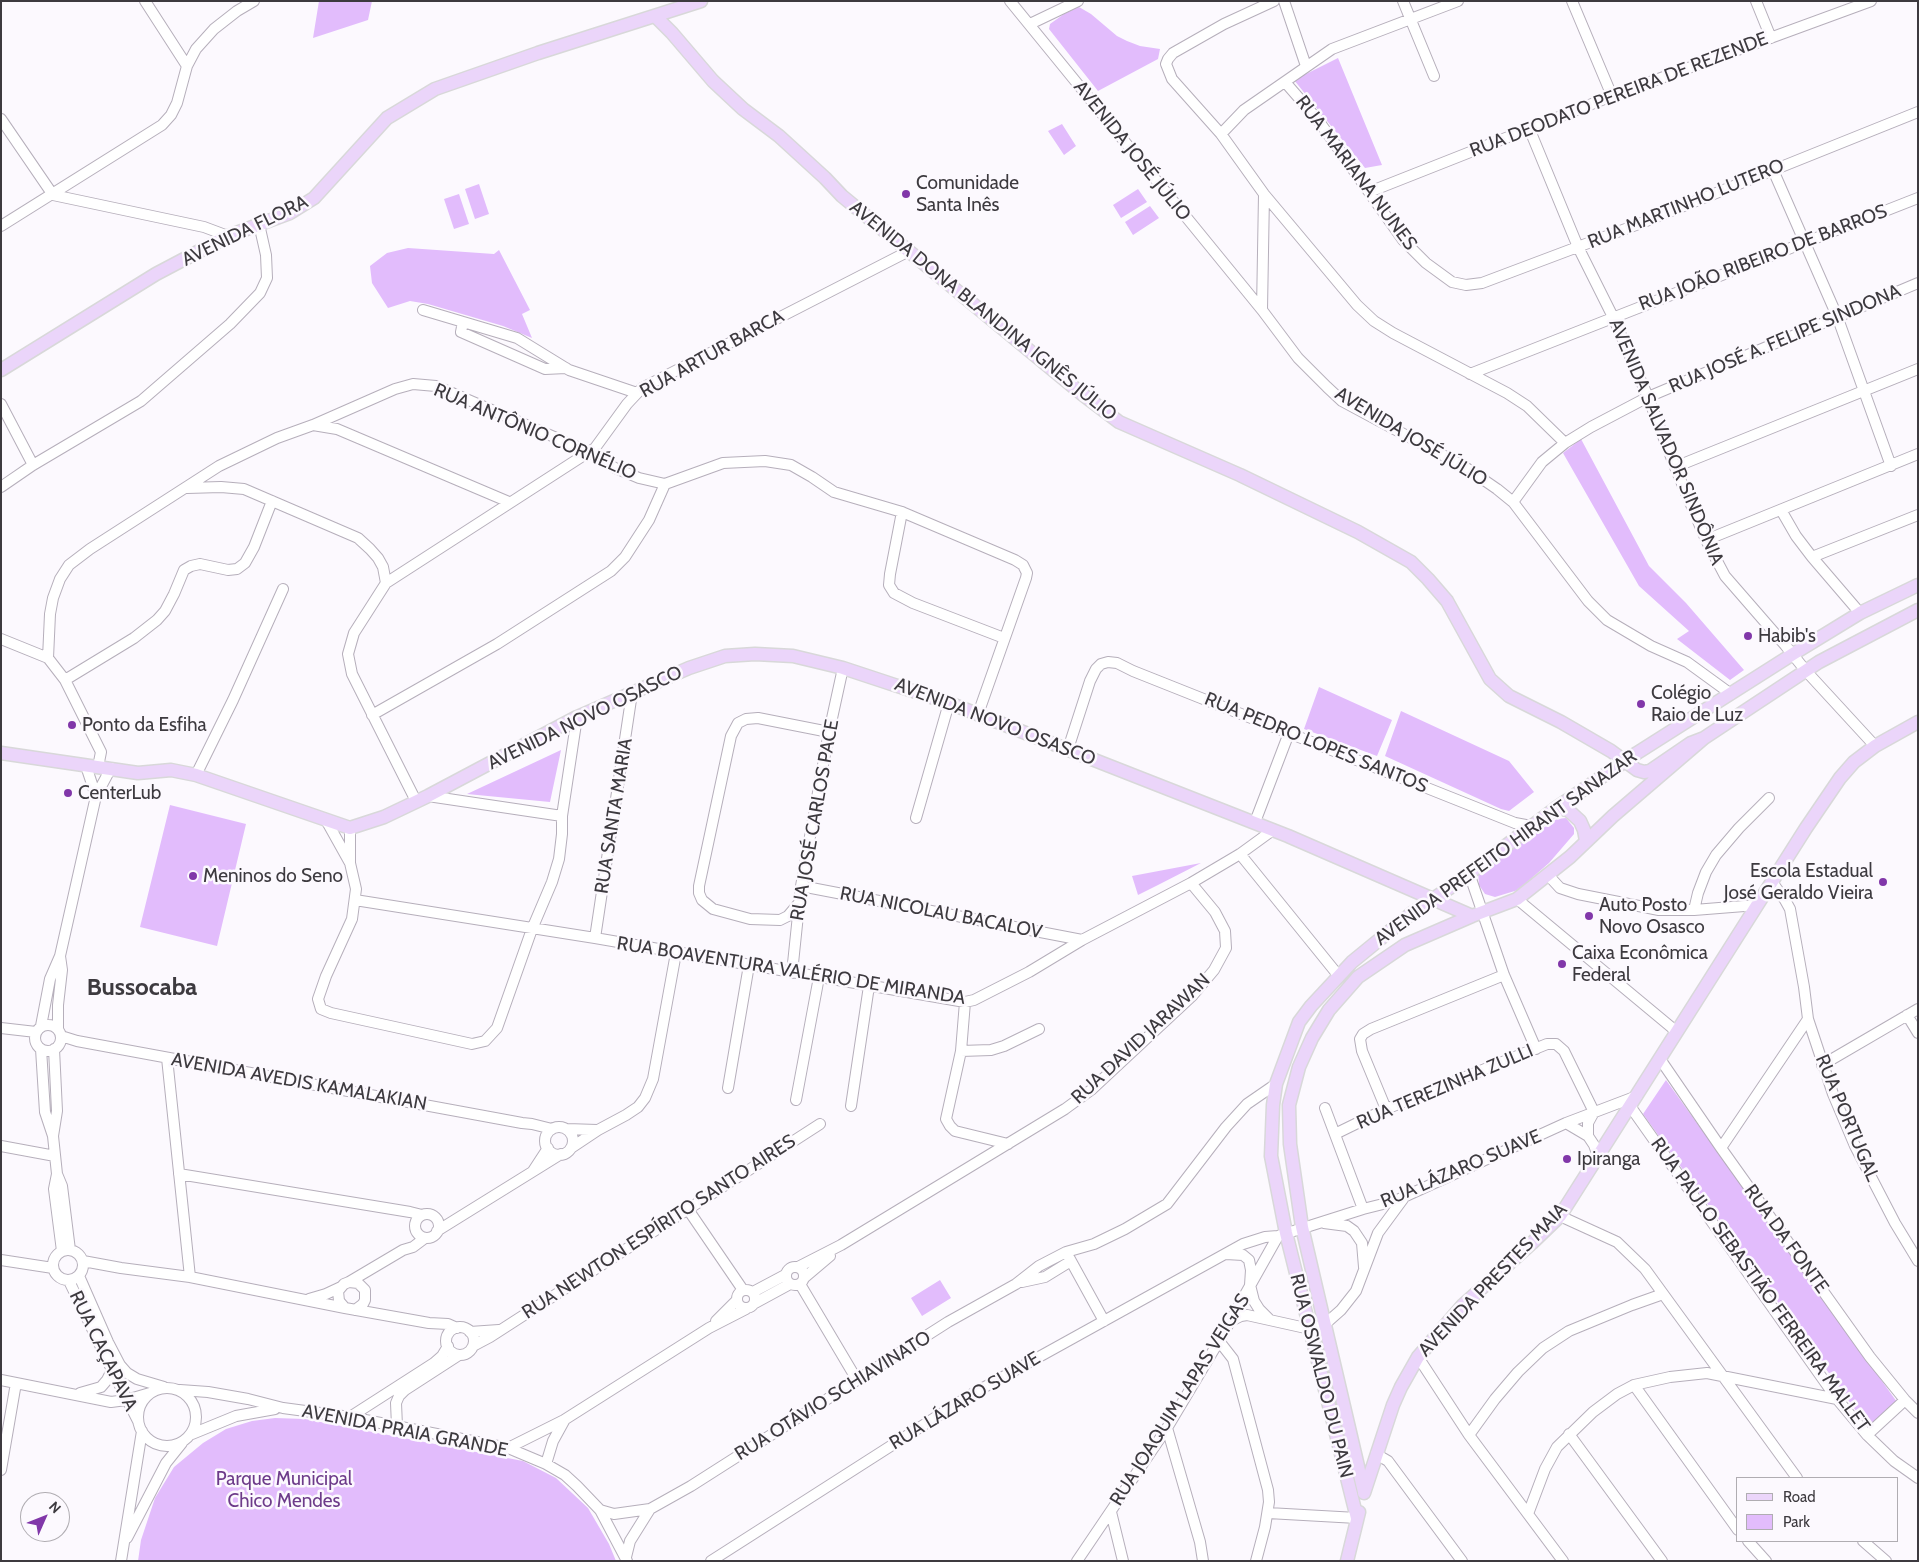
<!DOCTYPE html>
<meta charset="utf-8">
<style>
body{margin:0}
#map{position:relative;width:1919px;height:1562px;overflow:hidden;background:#fcf9fe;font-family:Cabin,sans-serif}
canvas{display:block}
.frame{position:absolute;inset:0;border:2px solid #3d3a3f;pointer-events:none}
.legend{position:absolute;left:1736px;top:1477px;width:162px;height:65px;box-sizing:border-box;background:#fcf9fe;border:1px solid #b0adb2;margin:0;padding:6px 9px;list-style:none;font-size:15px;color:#3d3a3f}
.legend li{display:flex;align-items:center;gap:10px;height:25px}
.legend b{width:25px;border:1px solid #b0adb2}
.north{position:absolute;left:20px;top:1492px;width:50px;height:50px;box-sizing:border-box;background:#fcf9fe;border:1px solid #b0adb2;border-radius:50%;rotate:46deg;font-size:14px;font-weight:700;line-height:20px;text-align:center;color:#3d3a3f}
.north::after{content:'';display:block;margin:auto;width:18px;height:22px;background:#8137a9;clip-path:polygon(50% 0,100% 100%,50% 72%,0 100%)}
</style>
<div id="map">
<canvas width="1919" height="1562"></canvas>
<div class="frame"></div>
<ul class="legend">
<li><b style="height:6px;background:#ebd5fa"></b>Road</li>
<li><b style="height:14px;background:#e2bcfc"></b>Park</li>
</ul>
<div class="north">N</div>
</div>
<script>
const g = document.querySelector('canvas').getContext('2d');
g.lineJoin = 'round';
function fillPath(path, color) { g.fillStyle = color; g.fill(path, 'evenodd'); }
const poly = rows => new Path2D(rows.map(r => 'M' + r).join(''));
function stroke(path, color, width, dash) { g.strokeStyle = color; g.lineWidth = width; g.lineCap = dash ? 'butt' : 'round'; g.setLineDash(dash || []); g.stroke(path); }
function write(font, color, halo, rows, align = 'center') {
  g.font = font + ' Cabin,sans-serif'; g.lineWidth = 5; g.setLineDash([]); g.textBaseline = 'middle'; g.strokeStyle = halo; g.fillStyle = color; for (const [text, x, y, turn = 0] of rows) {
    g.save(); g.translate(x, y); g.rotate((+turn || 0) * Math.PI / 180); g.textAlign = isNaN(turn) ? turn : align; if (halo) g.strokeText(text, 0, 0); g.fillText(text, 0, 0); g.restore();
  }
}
const green = poly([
 [319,1,372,1,368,20,313,38],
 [1079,7,1091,14,1117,36,1127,41,1140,46,1160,49,1158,59,1098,91,1049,29,1050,24,1064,14],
 [1338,58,1382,165,1365,168,1294,80],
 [1062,124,1076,146,1064,155,1048,131],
 [479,184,489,214,475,219,465,189],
 [1138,189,1147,202,1121,218,1113,205],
 [459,194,469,224,454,229,444,199],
 [1150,206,1159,218,1133,235,1125,222],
 [408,248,494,254,499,250,530,310,522,314,532,338,503,326,428,304,410,301,388,308,372,283,370,266,387,253],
 [1581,439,1649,566,1686,603,1744,670,1730,680,1677,639,1689,631,1639,586,1563,453],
 [1319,687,1392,720,1377,756,1304,729],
 [1401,711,1509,761,1534,792,1509,811,1501,809,1385,756],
 [561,750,550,802,467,794],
 [170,805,246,824,217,946,140,927],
 [1566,818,1574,828,1574,834,1549,863,1518,890,1495,897,1485,894,1479,885,1478,871,1557,819],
 [1201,863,1158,885,1138,895,1132,876],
 [1666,1080,1897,1402,1869,1429,1643,1114],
 [940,1280,951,1298,922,1316,911,1298],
 [275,1418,305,1419,523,1461,556,1478,588,1508,609,1544,616,1561,138,1561,141,1540,155,1498,174,1467,203,1443,226,1429,252,1421]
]);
const minor = poly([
 [145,1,187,66],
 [1010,1,1262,310,1298,358,1327,387,1342,401,1465,467,1497,489,1513,502,1588,601,1607,620,1651,646,1687,662,1731,694],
 [1274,1,1224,24,1173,53,1168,59,1166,64,1172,79,1221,134,1264,194,1357,305,1374,321,1393,333,1507,393,1527,406,1565,443],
 [1284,1,1306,66],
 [1403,1,1434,76],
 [1572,1,1612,96],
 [1756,1,1771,38],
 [1030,24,1078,1],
 [1285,82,1318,120,1403,240,1426,263,1452,282,1466,285,1482,283,1644,222,1918,112],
 [1,119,53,195,204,227,228,236],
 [1529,128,1578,247,1613,317,1648,397,1675,467,1706,540,1725,576,1785,645,1806,671,1875,746],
 [1221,134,1244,110,1332,49,1458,1],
 [1773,170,1837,316,1891,466],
 [1369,192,1612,96,1871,1],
 [1,226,162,125,171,115,177,103,187,66,196,49,214,29,237,11,254,1],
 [423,310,517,338,569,370,637,393],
 [1262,310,1264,194],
 [463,322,461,332,545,369,566,368],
 [1470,374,1918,198],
 [1,404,33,465],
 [313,425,337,429,509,502],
 [1675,467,1918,369],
 [665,484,723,463,765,461,791,465,812,477,834,492,902,512,1015,560,1023,565,1027,573,1026,578,978,714],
 [1,487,33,465,141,401,230,324,260,293,267,278,266,255,259,224],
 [187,488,221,487,244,489,358,538,370,549,378,558,383,567,386,583],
 [1513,502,1542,462,1565,443,1591,427,1648,397,1918,283],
 [1781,510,1796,536,1812,557,1860,613],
 [902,512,890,574,889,585,894,593,913,603,1004,638],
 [1706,540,1918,454],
 [1812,557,1918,515],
 [1,639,48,658,65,680,101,752,98,767],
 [48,658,50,614,53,598,60,579,69,565,90,549,219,466,277,438,313,425,395,389,413,384,436,386,589,452,615,468,639,478,665,484],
 [65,680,134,638,157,620,165,611,174,594,184,570,191,566,200,564,228,570,237,569,245,563,254,547,272,501],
 [372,715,497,644,611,571,625,557,649,520,665,484],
 [1068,749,1090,681,1096,669,1101,664,1108,662,1117,663,1133,671,1515,823,1531,826],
 [86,766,96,796],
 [196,775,233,700,283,589],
 [428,796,562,816],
 [416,801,352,674,348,654,354,633,386,583,595,448,627,404,642,388,909,251],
 [916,818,949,703],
 [326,820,350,863,356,889,352,919,326,976,318,999,321,1009,331,1013,472,1044,485,1041,497,1028,532,929,552,882,559,859,562,834,562,816,577,717],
 [1255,822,1289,733],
 [1240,854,1338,975],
 [350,862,350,828],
 [1469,873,1504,975,1536,1049],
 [1548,875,1560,888,1578,894,1659,910,1694,910,1757,905],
 [1772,882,1785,900,1790,909,1804,987,1808,1019,1833,1094,1855,1146,1895,1223,1918,1261],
 [801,886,1082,940],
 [1517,899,1677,1032],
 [355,900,595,938,965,1002,974,1000,1029,972,1082,940,1191,883,1240,854,1273,830],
 [799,903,788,916,780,920,750,919,713,909,702,900,699,893,699,886,731,736,738,723,746,719,758,718,829,732],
 [1694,910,1698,893,1706,872,1716,855,1739,828,1769,798],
 [595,938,632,693],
 [792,973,801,886,829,732,843,668],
 [965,1002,961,1051,946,1119,950,1126,955,1131,1008,1144],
 [1907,1015,1918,1033],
 '35 1038a13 13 0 1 1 26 0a13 13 0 1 1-26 0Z',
 [41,1026,50,979,60,956,96,796,111,768],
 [1,1028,36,1032],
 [58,1030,58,1005,62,970,60,956],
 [61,1036,77,1041,522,1123,532,1124,552,1129],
 [41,1049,45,1112,53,1136,57,1174,62,1186,70,1250],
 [961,1051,991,1050,1004,1046,1039,1029],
 [167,1058,190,1277],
 [1660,1059,1721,1148,1870,1357,1905,1400,1918,1413],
 [1822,1065,1918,1009],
 [728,1088,749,965],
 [796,1100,819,977],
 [851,1106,869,986],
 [1630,1106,1837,1399,1867,1435,1894,1461,1918,1478],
 [1325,1108,1363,1209],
 [1386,1109,1362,1051,1360,1039,1363,1034,1371,1029,1504,975],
 [1566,1123,1588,1136,1594,1145,1598,1156],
 '545 1141a14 14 0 1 1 28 0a14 14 0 1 1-28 0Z',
 [567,1129,597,1130],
 [1335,1134,1386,1109,1547,1044,1556,1044,1564,1051,1594,1112,1588,1123,1588,1136],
 [53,1136,57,1111,54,1049],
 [1,1146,55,1156],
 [571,1148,598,1130,626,1115,638,1107,645,1098,653,1079,676,953],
 [1721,1148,1808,1019],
 [533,1171,548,1148],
 [57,1174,54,1189,62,1251],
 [179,1174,410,1212,422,1215],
 [687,1208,743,1290],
 '415 1226a12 12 0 1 1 24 0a12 12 0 1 1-24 0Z',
 [1560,1216,1617,1242,1645,1269,1797,1478],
 [1324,1223,1347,1226,1354,1231,1362,1243,1364,1267],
 [437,1231,561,1154],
 '53 1265a15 15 0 1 1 30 0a15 15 0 1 1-30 0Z',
 [1066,1252,1104,1321],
 [1226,1254,1243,1255,1249,1260,1251,1270,1250,1285,1254,1301,1259,1309,1269,1319],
 [1,1260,53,1268],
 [83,1261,121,1268,190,1277,345,1308],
 '786 1276a9 9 0 1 1 18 0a9 9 0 1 1-18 0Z',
 [798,1267,841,1245,1065,1109,1091,1090,1193,995,1214,970,1226,948,1225,931,1215,912,1191,883],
 [79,1276,108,1342,120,1365,127,1373,137,1379,164,1387],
 [804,1278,830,1256],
 [69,1281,112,1370,138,1421],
 [349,1282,403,1250,413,1247,425,1238],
 [1022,1282,1045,1277,1071,1261],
 [800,1284,857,1380],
 '737 1299a9 9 0 1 1 18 0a9 9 0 1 1-18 0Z',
 [753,1292,785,1275],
 [309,1299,326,1294,341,1287],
 [755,1303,790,1284],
 [355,1310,363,1304,365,1300,365,1290,358,1283,349,1282,344,1284,338,1291,339,1301,345,1308,429,1323,448,1324,457,1328],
 [716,1321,737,1300],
 [1231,1321,1241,1316,1247,1315,1310,1329,1324,1325,1341,1310,1356,1291,1378,1233,1403,1199],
 '446 1341a14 14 0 1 1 28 0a14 14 0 1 1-28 0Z',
 [470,1332,499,1330],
 [1219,1341,1233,1359,1268,1490,1269,1502,1265,1527,1256,1561],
 [473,1346,490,1337,820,1124],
 [1418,1357,1469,1435,1563,1561],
 [1,1380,111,1402,126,1400,150,1393],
 [1634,1385,1738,1530],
 '138 1417a29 29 0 1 1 58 0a29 29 0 1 1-58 0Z',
 [180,1390,208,1392,248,1399,283,1408,350,1417,508,1448,546,1464,565,1475,577,1486,600,1510,627,1561],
 [80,1393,101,1387,107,1380,112,1370],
 [350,1417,434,1363,442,1356,448,1346],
 [397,1426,396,1403,399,1396,405,1390,459,1355],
 [1167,1428,1200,1542,1203,1561],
 [192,1434,236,1416,275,1409],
 [1569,1434,1662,1561],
 [1469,1435,1495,1399,1518,1372,1543,1348,1569,1331,1632,1305,1663,1294],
 [1867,1435,1905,1400],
 [508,1448,564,1420,709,1328,746,1309],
 [1376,1454,1388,1461,1462,1561],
 [546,1464,553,1441,564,1421],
 [1,1470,16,1383],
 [600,1510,614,1514,650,1509,691,1486,948,1322,1016,1284,1039,1266,1066,1252,1094,1244,1125,1229,1167,1204,1226,1127,1247,1104,1276,1084],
 [1111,1512,1123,1561],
 [1268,1513,1357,1518],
 [1528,1514,1545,1469,1557,1447,1593,1412,1617,1394,1634,1385,1670,1377,1707,1373,1837,1399],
 [127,1538,166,1463,182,1443],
 [1748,1541,1766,1561],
 [1863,1541,1886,1561],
 [626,1557,630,1541,650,1509],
 [121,1561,142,1431],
 [711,1561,972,1394,1243,1244,1265,1237,1278,1236,1363,1209,1395,1201,1566,1123,1637,1096],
 [1077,1561,1167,1428,1219,1341,1278,1236]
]);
const major = poly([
 [655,16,672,33,713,81,743,109,779,136,825,178,842,196,1082,394,1119,422,1240,475,1358,532,1411,562,1428,579,1447,601,1490,679,1509,696,1561,722,1611,751,1637,770,1644,772,1650,771,1691,743,1704,738],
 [1,370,156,274,228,236,290,213,314,198,387,118,435,89,538,53,701,1],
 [1,753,138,773,171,770,196,775,350,828,384,817,428,796,577,717,689,668,725,656,755,654,793,656,843,668,949,703,1288,836,1472,916],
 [1556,808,1568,810,1580,821,1584,830,1586,841],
 [1364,1492,1302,1227,1290,1144,1289,1105,1299,1067,1312,1038,1329,1010,1358,977,1405,945,1472,916,1517,899,1570,857,1613,816,1704,738,1819,662,1918,610],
 [1364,1493,1393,1405,1401,1387,1418,1357,1463,1305,1532,1243,1560,1216,1806,828,1840,778,1854,762,1875,746,1918,722],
 [1357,1518,1286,1233,1271,1156,1273,1105,1276,1084,1299,1022,1311,1006,1352,962,1412,913,1451,887,1556,808,1637,753,1793,654,1860,613,1918,585],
 [1347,1561,1359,1512]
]);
const markers = [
 [906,194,5,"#8137a9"],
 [1748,636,5,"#8137a9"],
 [1641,704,5,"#8137a9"],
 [72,725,5,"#8137a9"],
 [68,793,5,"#8137a9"],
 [193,876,5,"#8137a9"],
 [1883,882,5,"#8137a9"],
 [1589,916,5,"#8137a9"],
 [1562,964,5,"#8137a9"],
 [1567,1159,5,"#8137a9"]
];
const streetNames = [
 ["RUA DEODATO PEREIRA DE REZENDE",1619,95,-21],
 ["AVENIDA JOSÉ JÚLIO",1132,151,51],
 ["RUA MARIANA NUNES",1356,173,53],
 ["RUA MARTINHO LUTERO",1686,204,-22],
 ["AVENIDA FLORA",245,231,-26],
 ["RUA JOÃO RIBEIRO DE BARROS",1763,258,-21],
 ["AVENIDA DONA BLANDINA IGNÊS JÚLIO",983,311,39],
 ["RUA JOSÉ A. FELIPE SINDONA",1785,339,-23],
 ["RUA ARTUR BARCA",712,354,-29],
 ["RUA ANTÔNIO CORNÉLIO",535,432,23],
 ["AVENIDA JOSÉ JÚLIO",1411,437,31],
 ["AVENIDA SALVADOR SINDÔNIA",1666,442,67],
 ["AVENIDA NOVO OSASCO",585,718,-26],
 ["AVENIDA NOVO OSASCO",995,722,21],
 ["RUA PEDRO LOPES SANTOS",1316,743,22],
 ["RUA SANTA MARIA",614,816,-81],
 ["RUA JOSÉ CARLOS PACE",815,820,-80],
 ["AVENIDA PREFEITO HIRANT SANAZAR",1506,848,-36],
 ["RUA NICOLAU BACALOV",941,913,11],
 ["RUA BOAVENTURA VALÉRIO DE MIRANDA",791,971,9],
 ["RUA DAVID JARAWAN",1141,1039,-43],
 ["AVENIDA AVEDIS KAMALAKIAN",299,1082,10],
 ["RUA TEREZINHA ZULLI",1445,1087,-23],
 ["RUA PORTUGAL",1847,1118,67],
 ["RUA LÁZARO SUAVE",1461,1169,-23],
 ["RUA NEWTON ESPÍRITO SANTO AIRES",659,1227,-33],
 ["RUA DA FONTE",1786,1239,54],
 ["AVENIDA PRESTES MAIA",1493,1280,-46],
 ["RUA PAULO SEBASTIÃO FERREIRA MALLET",1760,1285,54],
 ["RUA CAÇAPAVA",103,1351,64],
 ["RUA OSWALDO DU PAIN",1321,1376,76],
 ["RUA OTÁVIO SCHIAVINATO",833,1396,-32],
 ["RUA JOAQUIM LAPAS VEIGAS",1180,1400,-58],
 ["RUA LÁZARO SUAVE",965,1401,-31],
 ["AVENIDA PRAIA GRANDE",405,1431,11]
];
const poiNames = [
 ["Comunidade",916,183],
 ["Santa Inês",916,205],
 ["Habib's",1758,636],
 ["Colégio",1651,693],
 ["Raio de Luz",1651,715],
 ["Ponto da Esfiha",82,725],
 ["CenterLub",78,793],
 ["Escola Estadual",1873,871,"right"],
 ["José Geraldo Vieira",1873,893,"right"],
 ["Meninos do Seno",203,876],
 ["Auto Posto",1599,905],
 ["Novo Osasco",1599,927],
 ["Caixa Econômica",1572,953],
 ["Federal",1572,975],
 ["Ipiranga",1577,1159]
];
const parkNames = [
 ["Parque Municipal",284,1479],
 ["Chico Mendes",284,1501]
];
const districtNames = [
 ["Bussocaba",142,988]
];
fillPath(green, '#e2bcfc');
stroke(minor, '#b6afbb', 12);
stroke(major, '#d8d8d9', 15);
stroke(minor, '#fff', 10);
stroke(major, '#ebd5fa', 12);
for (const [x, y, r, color] of markers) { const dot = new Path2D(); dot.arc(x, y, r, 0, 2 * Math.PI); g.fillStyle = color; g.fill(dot); stroke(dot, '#fcf9fe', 2); }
write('19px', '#3d3a3f', '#fcf9fe', streetNames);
write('19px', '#3d3a3f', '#fcf9fe', poiNames, 'left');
write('19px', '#6d3b8a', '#fcf9fe', parkNames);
write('bold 24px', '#3d3a3f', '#fcf9fe', districtNames);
</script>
